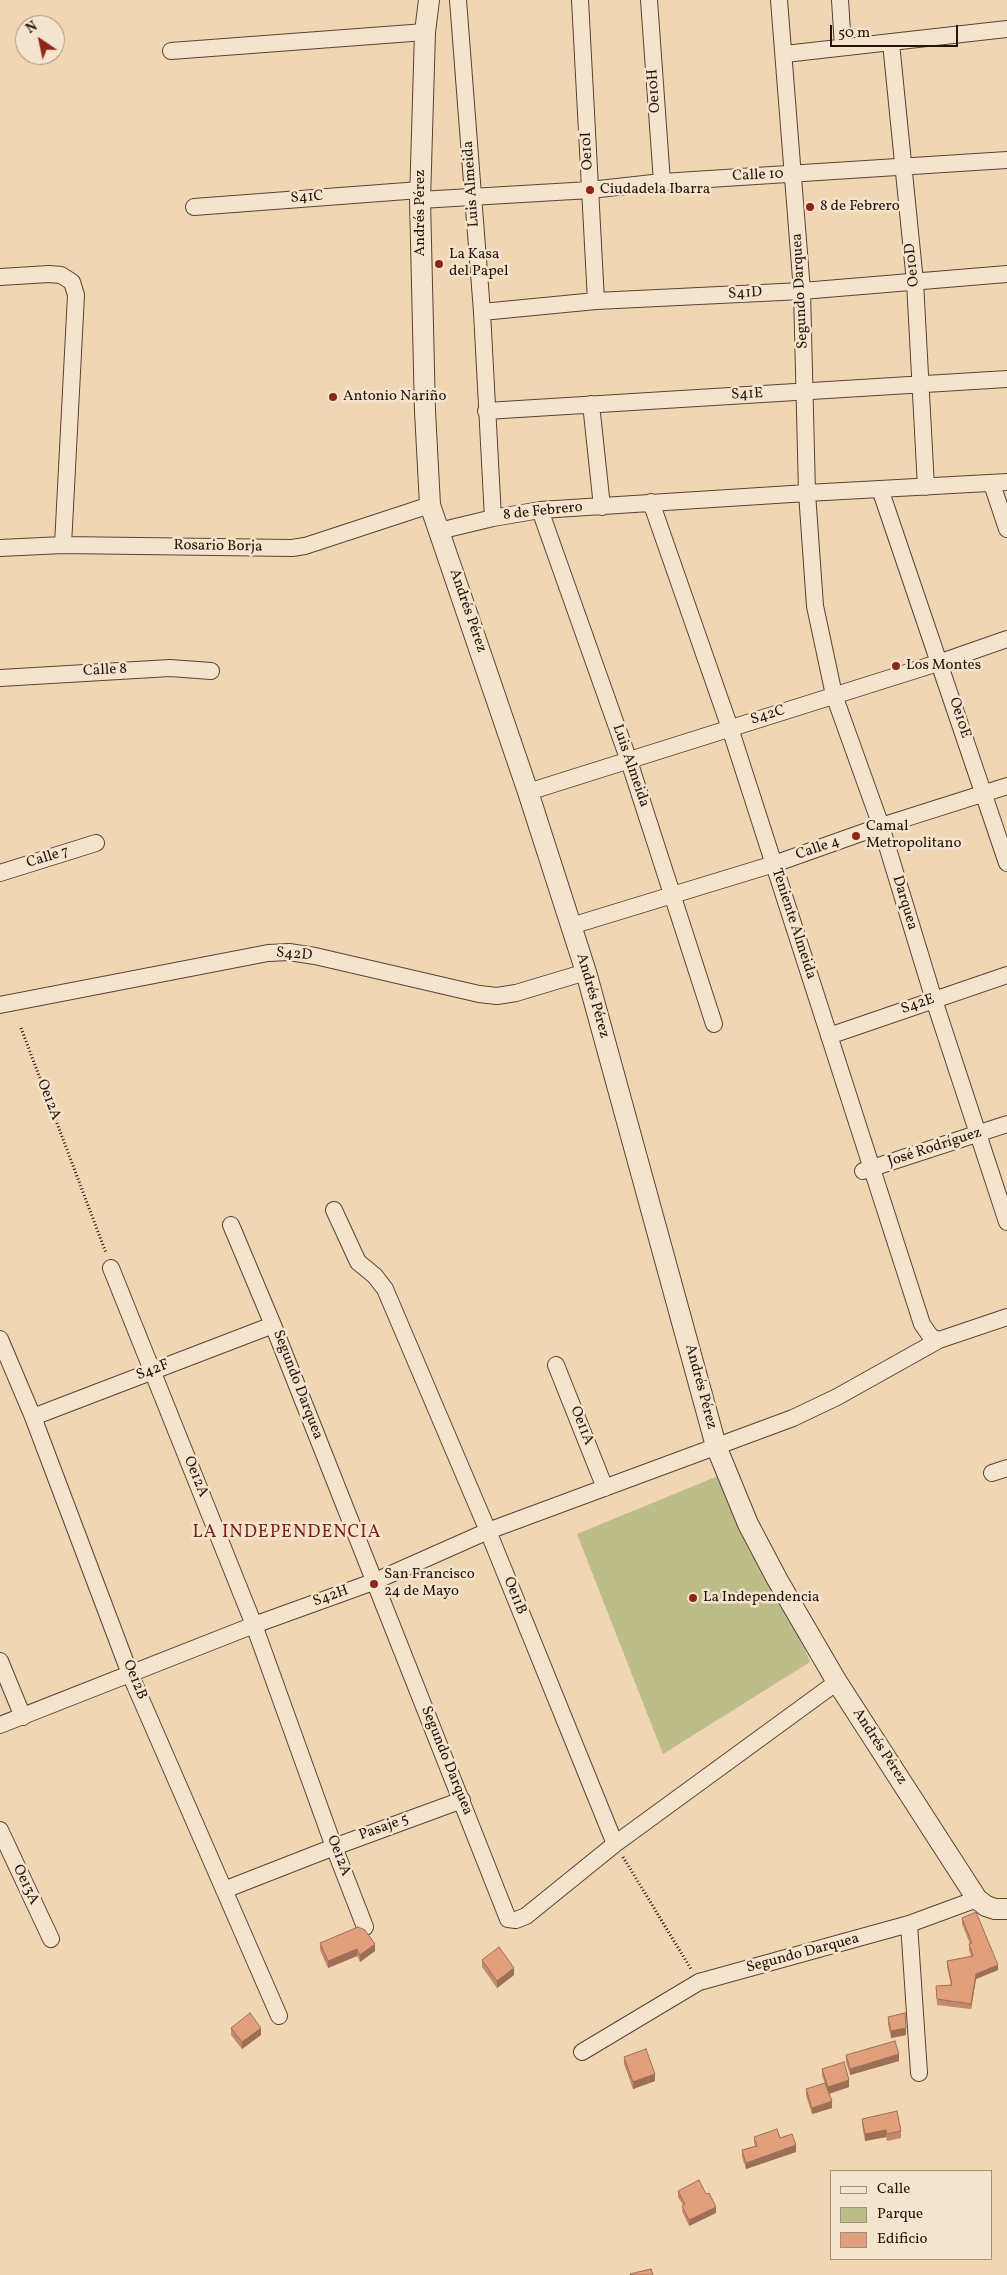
<!DOCTYPE html>
<meta charset="utf-8">
<style>
body{margin:0}
#map{position:relative;width:1007px;height:2275px;overflow:hidden;background:#f0d6b2;font-family:Vollkorn,serif}
canvas{display:block}
.legend{position:absolute;left:830px;top:2170px;width:162px;height:90px;box-sizing:border-box;background:#f5e4cd;border:1px solid #a2907f;margin:0;padding:6px 9px;list-style:none;font-size:15px;color:#261309}
.legend li{display:flex;align-items:center;gap:10px;height:25px}
.legend b{width:25px;border:1px solid #a2907f}
.north{position:absolute;left:15px;top:15px;width:50px;height:50px;box-sizing:border-box;background:#f5e4cd;border:1px solid #a2907f;border-radius:50%;rotate:326deg;font-size:14px;font-weight:700;line-height:20px;text-align:center;color:#261309}
.north::after{content:'';display:block;margin:auto;width:18px;height:22px;background:#8f2418;clip-path:polygon(50% 0,100% 100%,50% 72%,0 100%)}
.scale{position:absolute;left:830px;top:25px;width:128px;height:22px;box-sizing:border-box;border:2px solid #261309;border-top:0;padding-left:6px;font-size:15px;line-height:18px;white-space:nowrap;color:#261309;-webkit-text-stroke:4px #f5e4cd;paint-order:stroke}
</style>
<div id="map">
<canvas width="1007" height="2275"></canvas>
<ul class="legend">
<li><b style="height:6px;background:#f5e4cd"></b>Calle</li>
<li><b style="height:14px;background:#bdbd89"></b>Parque</li>
<li><b style="height:14px;background:#e19f7c"></b>Edificio</li>
</ul>
<div class="north">N</div>
<div class="scale">50 m</div>
</div>
<script>
const g = document.querySelector('canvas').getContext('2d');
g.lineJoin = 'round';
function fillPath(path, color) { g.fillStyle = color; g.fill(path, 'evenodd'); }
const poly = rows => new Path2D(rows.map(r => 'M' + r).join(''));
function stroke(path, color, width, dash) { g.strokeStyle = color; g.lineWidth = width; g.lineCap = dash ? 'butt' : 'round'; g.setLineDash(dash || []); g.stroke(path); }
function write(font, color, halo, rows, align = 'center') {
  g.font = font + ' Vollkorn,serif'; g.lineWidth = 5; g.setLineDash([]); g.textBaseline = 'middle'; g.strokeStyle = halo; g.fillStyle = color; for (const [text, x, y, turn = 0] of rows) {
    g.save(); g.translate(x, y); g.rotate((+turn || 0) * Math.PI / 180); g.textAlign = isNaN(turn) ? turn : align; if (halo) g.strokeText(text, 0, 0); g.fillText(text, 0, 0); g.restore();
  }
}
const green = poly([
 [730,1471,810,1662,663,1754,577,1534]
]);
const path = poly([
 [21,1028,106,1253],
 [623,1857,691,1969]
]);
const minor = poly([
 [458,0,482,312,493,518],
 [580,0,596,301],
 [649,0,662,182],
 [779,0,802,291,807,493,815,606,834,695,881,826,934,1000,1007,1222],
 [840,0,843,47],
 [891,43,915,282,926,487],
 [171,51,425,32],
 [785,54,1007,29],
 [420,200,590,190,662,182,1007,160],
 [194,207,420,190],
 [0,277,49,274,61,275,72,282,76,295,63,545],
 [482,312,596,301,802,291,1007,274],
 [591,404,602,507],
 [486,411,1007,379],
 [992,484,1007,529],
 [880,489,1007,863],
 [651,502,730,728,922,1324,931,1337,939,1340],
 [540,510,629,761,714,1024],
 [439,531,493,518,540,510,807,493,1007,482],
 [0,548,63,545,292,548,305,546,430,505],
 [0,678,170,668,211,671],
 [528,792,941,662,1007,639],
 [0,873,96,843],
 [571,926,774,864,881,826,1007,786],
 [0,1005,268,953,289,952,315,956,479,994,497,996,516,993,586,972],
 [829,1036,1007,975],
 [863,1171,1007,1124],
 [334,1210,358,1262,375,1276,385,1289,488,1531,615,1844],
 [231,1225,273,1325,508,1919,516,1920,526,1916,615,1844,837,1682],
 [111,1268,254,1625,334,1847,365,1927],
 [0,1339,33,1417,130,1674,279,2016],
 [556,1365,605,1488],
 [33,1417,273,1325],
 [992,1473,1007,1468],
 [0,1661,23,1717],
 [0,1725,254,1625,373,1582,488,1531,793,1418,837,1397,939,1340,1007,1317],
 [0,1830,51,1939],
 [224,1890,334,1847,462,1800],
 [909,1924,919,2073],
 [582,2052,699,1982,909,1924,977,1899]
]);
const tertiary = poly([
 [429,0,425,32,420,200,425,411,430,505,528,792,586,972,716,1446,748,1524,777,1579,837,1682,977,1899,986,1906,995,1909,1007,1909]
]);
const wall = poly([
 [962,1918,998,1970,976,1979,971,2009,937,2005,936,1986,951,1985,947,1967,947,1961,971,1956,969,1950,969,1944,970,1944,962,1924],
 [320,1943,375,1951,360,1962,357,1956,328,1968,320,1950],
 [482,1960,514,1975,497,1988,482,1967],
 [888,2017,906,2035,891,2038,888,2024],
 [231,2028,261,2035,242,2049,231,2035],
 [846,2055,899,2061,850,2075,846,2062],
 [624,2057,655,2081,633,2089,624,2064],
 [822,2069,849,2087,829,2094,832,2108,812,2114,806,2096,806,2089,825,2083,822,2076],
 [862,2119,901,2131,901,2138,887,2141,886,2137,865,2141,862,2125],
 [754,2137,780,2138,796,2152,746,2169,742,2157,742,2150,755,2146,754,2143],
 [678,2191,716,2213,689,2226,682,2211,683,2205,678,2197]
]);
const shadedWall = poly([
 [375,1944,375,1951,360,1962,360,1955],
 [357,1949,357,1956,328,1968,328,1961],
 [998,1965,998,1970,976,1979,971,2009,971,2004,976,1974],
 [514,1968,514,1975,497,1988,497,1981],
 [261,2028,261,2035,242,2049,242,2042],
 [906,2028,906,2035,891,2038,891,2031],
 [899,2054,899,2061,850,2075,850,2069],
 [655,2074,655,2081,633,2089,633,2082],
 [849,2080,849,2087,828,2094,828,2087],
 [832,2101,832,2108,812,2114,812,2108],
 [886,2130,886,2137,865,2141,865,2134],
 [796,2145,796,2152,746,2169,746,2163],
 [716,2207,716,2213,689,2226,689,2220]
]);
const building = poly([
 [976,1912,998,1965,976,1974,971,2004,937,1999,936,1986,952,1985,947,1961,973,1956,969,1944,972,1943,962,1918,976,1912],
 [358,1927,365,1930,375,1944,360,1955,357,1949,328,1961,320,1943,358,1927],
 [499,1947,514,1968,497,1981,482,1960,499,1947],
 [250,2013,261,2028,242,2042,231,2028,250,2013],
 [905,2013,906,2028,891,2031,888,2017,905,2013],
 [895,2041,899,2054,850,2069,846,2055,895,2041],
 [646,2049,655,2074,633,2082,624,2057,646,2049],
 [844,2062,849,2080,828,2087,822,2069,844,2062],
 [825,2083,832,2101,812,2108,806,2089,825,2083],
 [897,2111,901,2131,887,2134,886,2130,865,2134,862,2119,897,2111],
 [777,2129,780,2138,792,2134,796,2145,746,2163,742,2150,757,2146,754,2137,777,2129],
 [699,2180,706,2194,709,2193,716,2207,689,2220,682,2206,685,2204,678,2191,699,2180],
 [651,2269,653,2275,631,2275,630,2274,651,2269]
]);
const markers = [
 [590,190,5,"#8f2418"],
 [810,207,5,"#8f2418"],
 [439,264,5,"#8f2418"],
 [333,397,5,"#8f2418"],
 [896,666,5,"#8f2418"],
 [856,836,5,"#8f2418"],
 [374,1584,5,"#8f2418"],
 [693,1598,5,"#8f2418"]
];
const streetNames = [
 ["Oe10H",655,91,-94],
 ["Oe10I",588,151,-93],
 ["Calle 10",758,176,-3],
 ["Luis Almeida",472,184,-94],
 ["S41C",307,198,-4],
 ["Andrés Pérez",421,213,-90],
 ["Oe10D",913,265,-96],
 ["Segundo Darquea",801,291,-93],
 ["S41D",745,294,-3],
 ["S41E",747,395,-3],
 ["8 de Febrero",543,512,-6],
 ["Rosario Borja",218,547,1],
 ["Andrés Pérez",467,611,71],
 ["Calle 8",105,671,-3],
 ["S42C",768,716,-17],
 ["Oe10E",959,718,72],
 ["Luis Almeida",630,766,71],
 ["Calle 4",818,849,-19],
 ["Calle 7",48,858,-17],
 ["Darquea",904,903,73],
 ["Teniente Almeida",793,924,72],
 ["S42D",294,955,5],
 ["Andrés Pérez",592,996,74],
 ["S42E",918,1005,-19],
 ["Oe12A",48,1100,69],
 ["José Rodríguez",935,1148,-18],
 ["S42F",153,1371,-21],
 ["Segundo Darquea",297,1385,69],
 ["Andrés Pérez",700,1387,75],
 ["Oe11A",581,1426,68],
 ["Oe12A",195,1477,68],
 ["Oe11B",514,1596,68],
 ["S42H",331,1597,-20],
 ["Oe12B",134,1680,68],
 ["Andrés Pérez",879,1747,57],
 ["Segundo Darquea",446,1761,68],
 ["Pasaje 5",384,1828,-20],
 ["Oe12A",338,1856,69],
 ["Oe13A",25,1885,65],
 ["Segundo Darquea",803,1954,-15]
];
const poiNames = [
 ["Ciudadela Ibarra",600,190],
 ["8 de Febrero",820,207],
 ["La Kasa",449,255],
 ["del Papel",449,272],
 ["Antonio Nariño",343,397],
 ["Los Montes",906,666],
 ["Camal",866,827],
 ["Metropolitano",866,844],
 ["San Francisco",384,1575],
 ["24 de Mayo",384,1592],
 ["La Independencia",703,1598]
];
const quarterNames = [
 ["LA INDEPENDENCIA",287,1534]
];
fillPath(green, '#bdbd89');
stroke(minor, '#584433', 18);
stroke(tertiary, '#584433', 22);
stroke(path, '#261309', 3, [1, 2.5]);
stroke(minor, '#f5e4cd', 16);
stroke(tertiary, '#f5e4cd', 20);
fillPath(wall, '#c2896b');
fillPath(shadedWall, '#9e6f57');
fillPath(building, '#e19f7c');
stroke(building, '#9e6f57', 1);
for (const [x, y, r, color] of markers) { const dot = new Path2D(); dot.arc(x, y, r, 0, 2 * Math.PI); g.fillStyle = color; g.fill(dot); stroke(dot, '#f5e4cd', 2); }
write('15px', '#261309', '#f5e4cd', streetNames);
write('15px', '#261309', '#f5e4cd', poiNames, 'left');
g.letterSpacing = '1px';
write('18px', '#7a1f14', '#f5e4cd', quarterNames);
g.letterSpacing = '0px';
</script>
